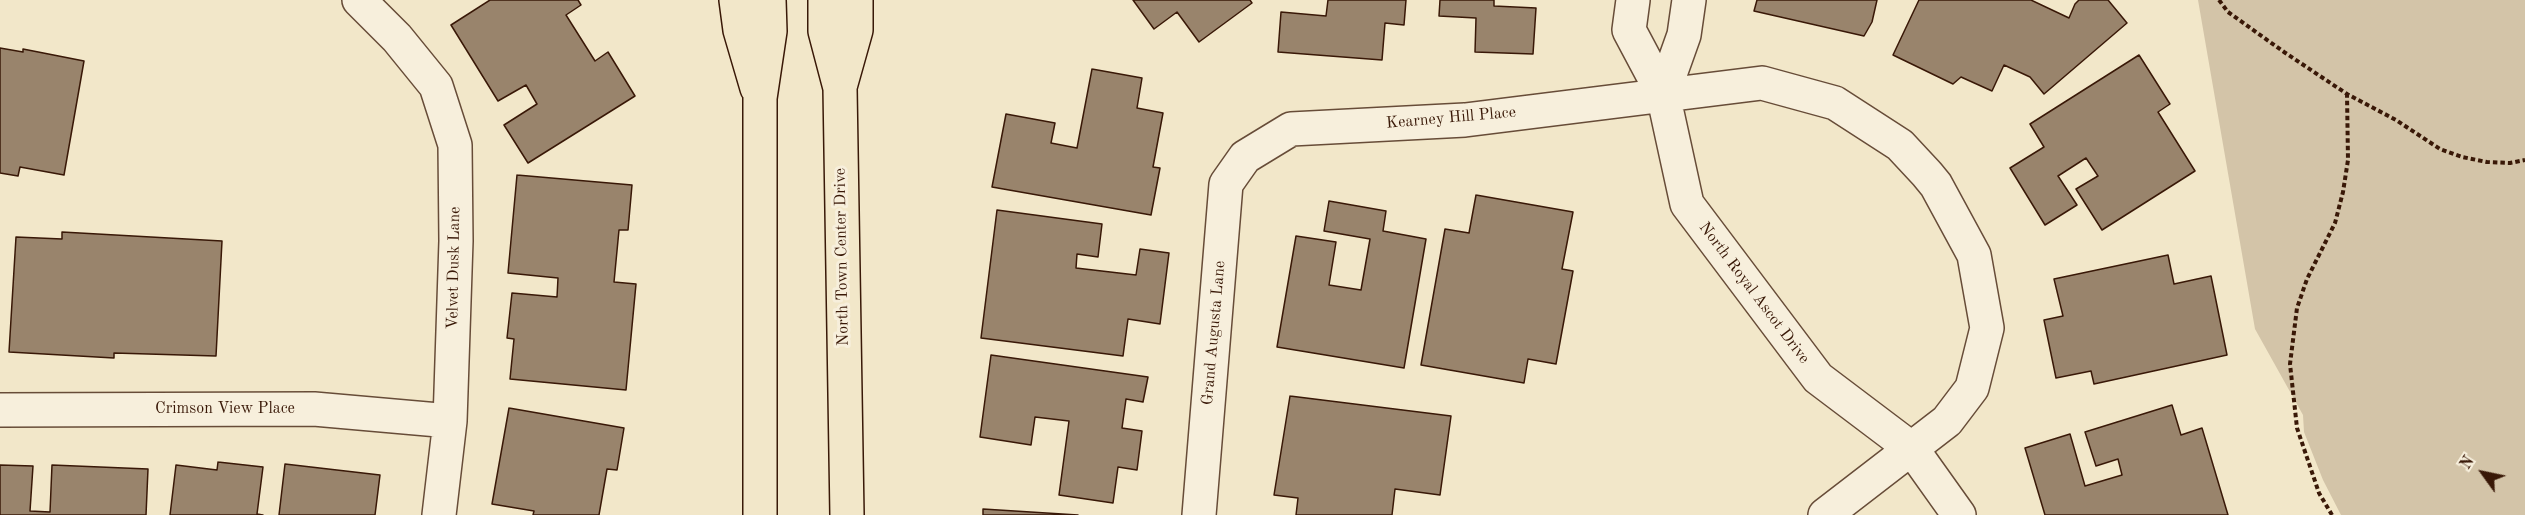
<!DOCTYPE html>
<style>
body{margin:0}
#map{position:relative;width:2525px;height:515px;overflow:hidden;background:#f2e7c9;font-family:"Old Standard TT",serif}
canvas{display:block}
.north{position:absolute;left:2453px;top:443px;width:60px;height:60px;-webkit-text-stroke:4px #f7efdc;paint-order:stroke;rotate:303deg;font-size:16px;font-weight:700;line-height:24px;text-align:center;color:#391807}
.north::after{content:'';display:block;margin:auto;width:21px;height:27px;background:#391807;clip-path:polygon(50% 0,100% 100%,50% 72%,0 100%)}
</style>
<div id="map">
<canvas width="2525" height="515"></canvas>
<div class="north">N</div>
</div>
<script>
const g = document.querySelector('canvas').getContext('2d');
g.lineJoin = 'round';
function fillPath(path, color) { g.fillStyle = color; g.fill(path, 'evenodd'); }
const poly = rows => new Path2D(rows.map(r => 'M' + r).join(''));
function stroke(path, color, width, dash) { g.strokeStyle = color; g.lineWidth = width; g.lineCap = dash ? 'butt' : 'round'; g.setLineDash(dash || []); g.stroke(path); }
function write(font, color, halo, rows, align = 'center') {
  g.font = font + ' "Old Standard TT",serif'; g.lineWidth = 6; g.setLineDash([]); g.textBaseline = 'middle'; g.strokeStyle = halo; g.fillStyle = color; for (const [text, x, y, turn = 0] of rows) {
    g.save(); g.translate(x, y); g.rotate((+turn || 0) * Math.PI / 180); g.textAlign = isNaN(turn) ? turn : align; if (halo) g.strokeText(text, 0, 0); g.fillText(text, 0, 0); g.restore();
  }
}
const green = poly([
 [2198,0,2525,0,2525,515,2341,515,2323,480,2304,432,2303,415,2255,329]
]);
const building = poly([
 [490,0,578,0,581,5,566,15,595,61,608,52,635,96,528,163,504,125,537,104,526,85,498,101,451,25,490,0],
 [1133,0,1250,0,1252,3,1199,42,1177,12,1154,29,1133,0],
 [1328,0,1406,0,1404,25,1385,23,1382,60,1278,52,1281,12,1326,16,1328,0],
 [1440,0,1494,0,1494,6,1536,8,1533,54,1475,52,1476,18,1439,16,1440,0],
 [1757,0,1877,0,1872,22,1864,36,1754,11,1757,0],
 [1919,0,2031,0,2069,18,2075,4,2079,0,2108,0,2127,23,2044,94,2030,77,2004,65,1992,91,1961,77,1953,84,1893,55,1919,0],
 [0,48,23,52,23,49,84,61,64,175,20,167,18,176,0,173,0,48],
 [2139,55,2170,104,2158,112,2195,171,2102,230,2076,189,2098,176,2086,158,2058,176,2077,205,2045,225,2010,168,2044,147,2030,124,2139,55],
 [1092,69,1142,78,1137,108,1163,113,1153,167,1160,168,1151,215,992,187,1006,114,1055,123,1051,143,1077,148,1092,69],
 [517,175,632,185,628,230,619,230,614,282,636,284,626,390,510,379,514,339,507,338,512,293,557,297,558,278,508,273,517,175],
 [1476,195,1573,212,1562,269,1573,271,1556,364,1528,359,1524,383,1421,365,1445,229,1469,233,1476,195],
 [1329,201,1386,211,1383,231,1426,239,1404,368,1277,347,1296,236,1336,242,1329,285,1361,290,1370,239,1324,231,1329,201],
 [997,210,1102,224,1098,257,1077,254,1076,268,1136,275,1140,249,1169,253,1160,324,1128,319,1123,356,981,338,997,210],
 [62,232,222,241,216,356,114,353,114,358,9,352,16,237,62,239,62,232],
 [2168,255,2174,284,2211,276,2227,355,2094,384,2091,371,2056,378,2044,320,2063,316,2054,279,2168,255],
 [991,355,1148,377,1143,402,1126,399,1122,428,1142,431,1137,470,1118,467,1113,503,1059,495,1069,421,1035,417,1031,445,980,437,991,355],
 [1290,396,1451,416,1440,495,1395,489,1392,515,1296,515,1298,498,1274,495,1290,396],
 [2172,405,2181,435,2202,428,2228,515,2045,515,2025,448,2070,434,2085,486,2122,475,2118,459,2096,466,2085,432,2172,405],
 [509,408,624,428,617,470,607,469,599,515,533,515,534,511,492,504,509,408],
 [218,462,263,467,257,514,263,515,170,515,176,465,217,470,218,462],
 [285,464,380,475,375,515,279,515,285,464],
 [0,465,33,466,30,511,50,512,52,465,148,469,146,515,0,515,0,465],
 [983,509,1078,515,983,515,983,509]
]);
const path = poly([
 [2219,0,2228,12,2284,52,2347,94,2396,120,2440,149,2462,157,2487,162,2510,163,2525,160],
 [2332,515,2319,493,2297,428,2290,364,2297,308,2307,279,2335,223,2343,192,2348,160,2347,94]
]);
const minor = poly([
 [359,0,397,38,436,86,455,145,456,241,450,421,439,515],
 [1633,0,1629,30,1663,94,1687,204,1818,378,1912,449,1959,515],
 [1663,94,1684,35,1689,0],
 [0,410,314,409,450,421],
 [1199,515,1226,184,1245,157,1291,129,1465,120,1762,83,1835,103,1900,145,1927,174,1936,185,1974,255,1987,328,1972,388,1947,421,1825,515]
]);
const primary = poly([
 [736,0,740,30,757,88],
 [825,0,825,31,840,88,847,515],
 [840,87,856,30,856,0],
 [760,515,760,98,770,31,769,0]
]);
const streetNames = [
 ["Kearney Hill Place",1451,118,-5],
 ["North Town Center Drive",842,257,-91],
 ["Velvet Dusk Lane",454,268,-89],
 ["North Royal Ascot Drive",1754,293,53],
 ["Grand Augusta Lane",1214,333,-85],
 ["Crimson View Place",225,409]
];
fillPath(green, '#d3c4a8');
fillPath(building, '#99846c');
stroke(building, '#391807', 1.5);
stroke(minor, '#674c38', 36);
stroke(primary, '#391807', 36);
stroke(path, '#391807', 4, [4.5, 3]);
stroke(minor, '#f7efdc', 33);
stroke(primary, '#f2e7c9', 33);
write('16px', '#391807', '#f7efdc', streetNames);
</script>
